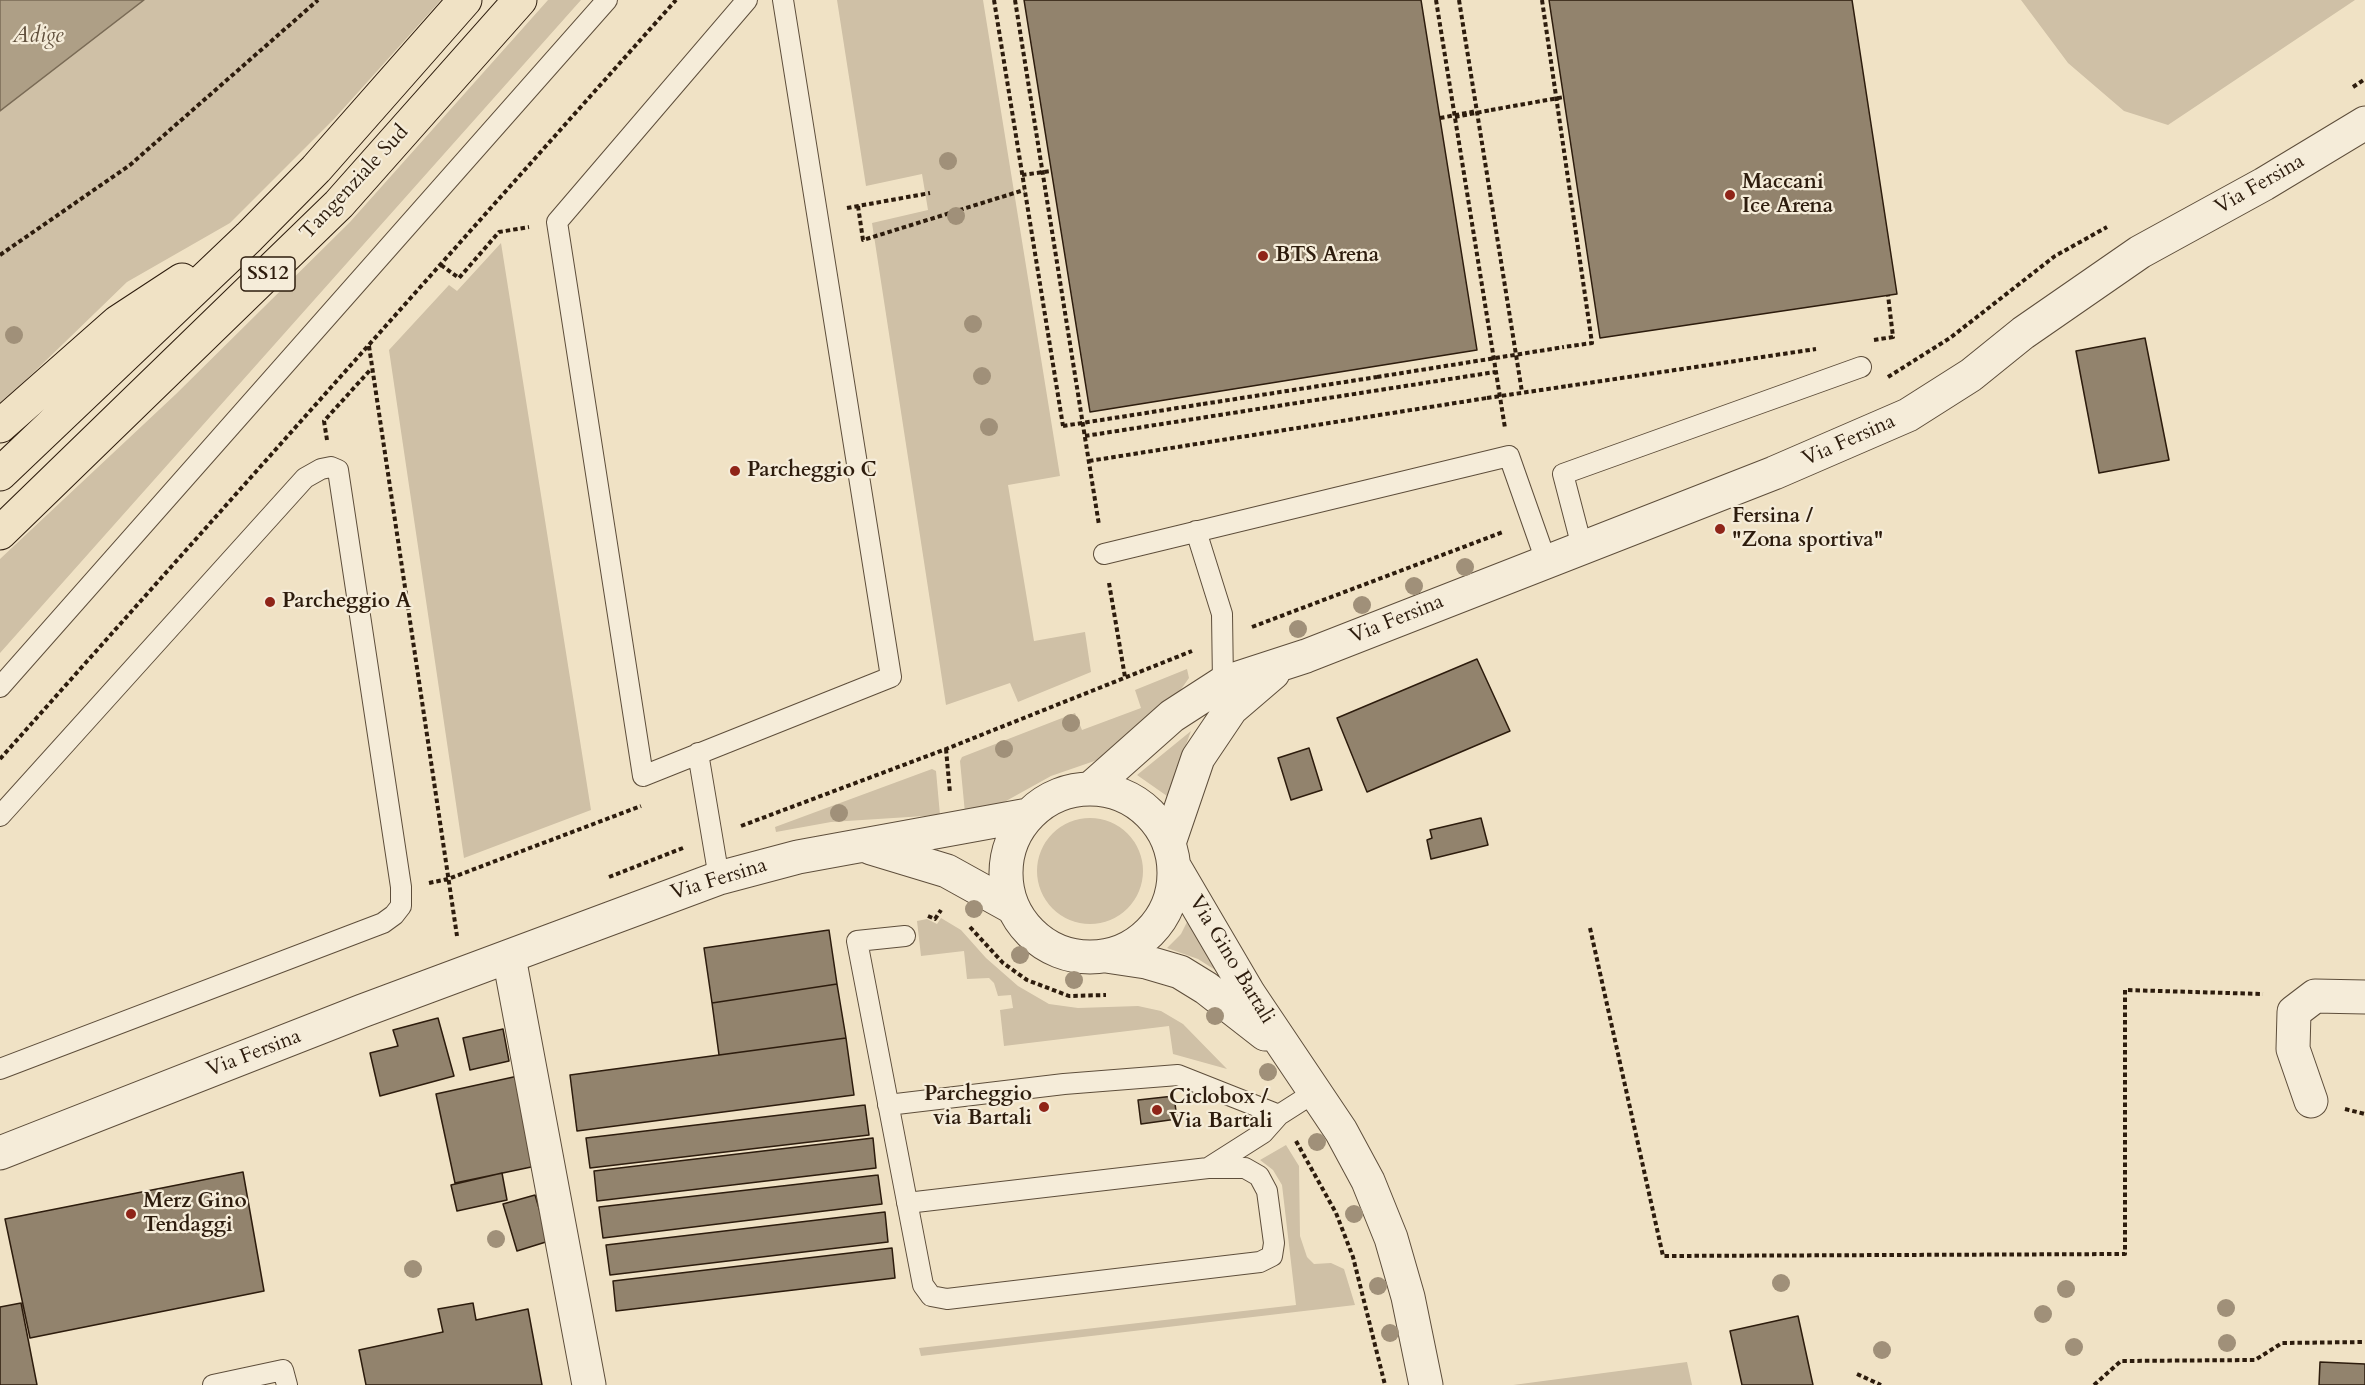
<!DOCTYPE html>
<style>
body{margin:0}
canvas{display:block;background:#f0e2c5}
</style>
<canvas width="2365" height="1385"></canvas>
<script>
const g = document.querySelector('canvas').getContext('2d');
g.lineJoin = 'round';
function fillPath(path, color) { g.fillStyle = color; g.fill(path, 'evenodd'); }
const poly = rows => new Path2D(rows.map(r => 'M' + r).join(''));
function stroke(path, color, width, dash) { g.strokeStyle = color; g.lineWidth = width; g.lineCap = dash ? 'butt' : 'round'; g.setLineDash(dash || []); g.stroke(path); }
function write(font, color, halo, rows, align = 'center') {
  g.font = font + ' Cardo,serif'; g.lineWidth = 4.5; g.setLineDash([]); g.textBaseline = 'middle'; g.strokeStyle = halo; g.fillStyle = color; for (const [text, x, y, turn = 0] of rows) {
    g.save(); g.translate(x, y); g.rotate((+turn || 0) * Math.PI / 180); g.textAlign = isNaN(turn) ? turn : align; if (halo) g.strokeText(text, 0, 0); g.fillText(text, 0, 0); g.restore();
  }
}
const green = poly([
 [144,0,441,0,334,119,230,223,127,282,0,405,0,111],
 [548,0,581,0,0,653,0,559,176,394,350,222],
 [837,0,983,0,1060,476,1008,485,1034,641,1085,632,1091,672,1018,702,1010,683,946,705,872,223,928,210,922,174,866,186],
 [2021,0,2355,0,2168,125,2124,111,2068,63],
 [501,243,591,810,464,858,389,350,449,285,457,291],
 [1187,669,1189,678,1172,702,1106,757,1051,776,997,806,965,813,960,761,962,757,1075,713,1082,730,1141,708,1135,690],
 [1191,731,1167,796,1137,775],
 [932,769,936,771,940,815,831,822,776,832,775,827],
 '1037 871a53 53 0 1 1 106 0a53 53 0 1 1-106 0Z',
 [941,918,961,930,986,958,1018,986,1049,1004,1078,1008,1138,1006,1161,1011,1183,1024,1227,1069,1173,1054,1169,1026,1004,1046,1000,1010,1013,1008,1011,995,998,996,994,983,989,978,967,979,964,951,921,956,917,921,927,919,937,924],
 [1189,918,1220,973,1198,959,1167,948,1181,934],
 [1286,1145,1299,1166,1300,1236,1307,1257,1314,1264,1331,1263,1344,1269,1355,1305,921,1356,919,1348,1296,1305,1282,1185,1273,1170,1260,1160],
 [1687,1362,1692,1385,1513,1385]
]);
const water = poly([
 [0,0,144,0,0,111,0,0]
]);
const building = poly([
 [1024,0,1421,0,1477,350,1090,412,1024,0],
 [1549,0,1852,0,1897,294,1600,338,1549,0],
 [2145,338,2169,460,2099,473,2076,351,2145,338],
 [1477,659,1510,731,1367,792,1337,718,1477,659],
 [1309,748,1322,790,1291,800,1278,758,1309,748],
 [1481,818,1488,845,1431,859,1427,840,1432,838,1430,830,1481,818],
 [829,930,837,984,712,1003,704,948,829,930],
 [837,984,846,1038,719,1055,712,1003,837,984],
 [438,1018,454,1076,380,1096,370,1053,398,1046,393,1030,438,1018],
 [503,1029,509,1061,470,1070,463,1038,503,1029],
 [846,1038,854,1095,577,1131,570,1075,846,1038],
 [518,1076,536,1166,455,1183,436,1094,518,1076],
 [1174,1096,1177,1119,1141,1124,1138,1100,1174,1096],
 [865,1105,869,1135,590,1168,586,1138,865,1105],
 [873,1138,876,1168,597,1201,594,1171,873,1138],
 [243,1172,264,1291,30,1338,5,1219,243,1172],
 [502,1173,507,1200,457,1211,451,1185,502,1173],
 [878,1175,882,1204,603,1238,599,1207,878,1175],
 [535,1195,549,1241,517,1251,503,1204,535,1195],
 [885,1212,888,1242,610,1275,606,1245,885,1212],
 [892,1248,895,1278,616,1311,613,1281,892,1248],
 [21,1303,37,1385,0,1385,0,1307,21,1303],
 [473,1303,476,1320,528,1309,542,1385,366,1385,359,1350,443,1332,438,1309,473,1303],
 [1798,1316,1813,1385,1742,1385,1730,1331,1798,1316],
 [2320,1362,2365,1364,2365,1385,2319,1385,2320,1362]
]);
const path = poly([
 [994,0,1063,426],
 [1015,0,1099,525],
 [1436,0,1505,428],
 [1459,0,1522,392],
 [1542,0,1592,343,1564,347],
 [2353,87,2365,79],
 [1455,117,1491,110],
 [858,206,863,240,1024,190],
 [847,208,930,193],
 [0,255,130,165,318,0],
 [441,265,459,278,499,232,529,227],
 [1874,340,1893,337,1888,295],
 [369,346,457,936],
 [1888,377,1950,338,2055,256,2107,227],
 [1568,386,1816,349],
 [1203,404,1377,377],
 [1085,436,1495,372],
 [327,440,324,421,371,369],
 [1089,461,1487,398],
 [1109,583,1125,677],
 [1252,627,1503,532],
 [946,749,950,793],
 [0,759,676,0],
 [741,826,946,749,1192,651],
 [609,877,683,848],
 [429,883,448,879,641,806],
 [928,916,935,919,941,910],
 [970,927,1003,963,1027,980,1069,996,1106,995],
 [1590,928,1663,1256,2125,1254,2125,990,2263,994],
 [2345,1109,2365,1114],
 [1296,1141,1336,1213,1353,1257,1385,1385],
 [1857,1374,1881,1385],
 [2094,1385,2121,1361,2255,1360,2282,1343,2365,1342]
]);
const service = poly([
 [747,0,557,222,643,776,891,677,783,0],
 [1196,531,1222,614,1223,683],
 [1582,547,1563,474,1861,367],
 [1104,554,1509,456,1546,561],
 [0,687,607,0],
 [698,753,719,878],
 [0,816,305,478,321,469,331,467,338,470,401,887,401,906,394,915,383,923,0,1069],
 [905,936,857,941,923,1285,931,1296,947,1299,1260,1262,1272,1256,1274,1243,1267,1191,1259,1176,1245,1168,1208,1168],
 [888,1105,1064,1084,1178,1075,1279,1115],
 [907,1203,1208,1168,1263,1133,1279,1115,1315,1092],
 [213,1385,283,1370,287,1385]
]);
const minor = poly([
 [1091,788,1172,716,1223,683,1306,656,1774,473,1908,415,1971,375,2023,333,2140,252,2264,184,2365,123],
 [1169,843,1198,758,1231,709,1273,673],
 [509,957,589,1385],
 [2311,1101,2293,1049,2294,1012,2315,996,2365,997]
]);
const tertiary = poly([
 '1006 873a84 84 0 1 1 168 0a84 84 0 1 1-168 0Z',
 [871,848,947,871,1012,907],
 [1174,866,1249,994,1341,1131,1368,1181,1391,1238,1408,1297,1426,1385],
 [1106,956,1146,962,1180,972,1206,988,1265,1034],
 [0,1153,362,1011,719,878,798,857,1028,815]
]);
const trunk = poly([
 [0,426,118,322,182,280],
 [0,474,249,237,316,169,465,0],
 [0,533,339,204,520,0]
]);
const pathBridge = poly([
 [1491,110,1564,97],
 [1440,118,1477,111],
 [1022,175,1051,171],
 [1377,377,1564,347],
 [1487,398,1568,386],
 [1063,426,1203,404]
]);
const trees = [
 [948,161],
 [956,216],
 [973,324],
 [14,335],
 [982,376],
 [989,427],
 [1465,567],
 [1414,586],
 [1362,605],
 [1298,629],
 [1071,723],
 [1004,749],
 [839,813],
 [974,909],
 [1020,955],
 [1074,980],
 [1215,1016],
 [1268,1072],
 [1317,1142],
 [1354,1214],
 [496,1239],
 [413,1269],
 [1781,1283],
 [1378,1286],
 [2066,1289],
 [2226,1308],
 [2043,1314],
 [1390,1333],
 [2227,1343],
 [2074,1347],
 [1882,1350]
];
const markers = [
 [1730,195,6,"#8f2418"],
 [1263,256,6,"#8f2418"],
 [735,471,6,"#8f2418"],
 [1720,529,6,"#8f2418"],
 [270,602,6,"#8f2418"],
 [1044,1107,6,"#8f2418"],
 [1157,1110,6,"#8f2418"],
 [131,1214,6,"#8f2418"]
];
const shields = [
 [268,274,54]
];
const shieldNames = [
 ["SS12",268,274]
];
const streetNames = [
 ["Tangenziale Sud",355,183,-47],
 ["Via Fersina",2260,185,-30],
 ["Via Fersina",1849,441,-24],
 ["Via Fersina",1397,620,-22],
 ["Via Fersina",719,880,-17],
 ["Via Gino Bartali",1231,960,59],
 ["Via Fersina",254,1054,-21]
];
const poiNames = [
 ["Maccani",1742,183],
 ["Ice Arena",1742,207],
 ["BTS Arena",1275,256],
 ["Parcheggio C",747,471],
 ["Fersina /",1732,517],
 ["\"Zona sportiva\"",1732,541],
 ["Parcheggio A",282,602],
 ["Parcheggio",1032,1095,"right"],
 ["via Bartali",1032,1119,"right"],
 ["Ciclobox /",1169,1098],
 ["Via Bartali",1169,1122],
 ["Merz Gino",143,1202],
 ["Tendaggi",143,1226]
];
const waterNames = [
 ["Adige",38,37]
];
fillPath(green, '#cfc0a6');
fillPath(water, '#ae9f86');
stroke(water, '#7a6b56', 1.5);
fillPath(building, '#92836d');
stroke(building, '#2d1c0d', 1.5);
stroke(service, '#5e4e3b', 22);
stroke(minor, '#5e4e3b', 35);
stroke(tertiary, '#5e4e3b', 35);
stroke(trunk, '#2d1c0d', 35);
stroke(path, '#2d1c0d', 4, [4.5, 3]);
stroke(service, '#f5ecd9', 20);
stroke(minor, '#f5ecd9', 33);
stroke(tertiary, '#f5ecd9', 33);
stroke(trunk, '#f0e2c5', 33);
stroke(pathBridge, '#2d1c0d', 4, [4.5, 3]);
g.fillStyle = '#a09079';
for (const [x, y] of trees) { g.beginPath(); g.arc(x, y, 9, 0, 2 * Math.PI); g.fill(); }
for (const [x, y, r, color] of markers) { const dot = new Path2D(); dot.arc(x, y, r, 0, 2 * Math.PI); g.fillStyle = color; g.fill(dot); stroke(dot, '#f5ecd9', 2); }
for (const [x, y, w] of shields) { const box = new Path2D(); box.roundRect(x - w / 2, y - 17, w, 34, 4.5); g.fillStyle = '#f5ecd9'; g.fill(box); stroke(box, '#2d1c0d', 1.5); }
write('bold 20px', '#2d1c0d', null, shieldNames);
write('21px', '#2d1c0d', '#f5ecd9', streetNames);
write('bold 21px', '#2d1c0d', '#f5ecd9', poiNames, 'left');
write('italic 22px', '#61503d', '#f5ecd9', waterNames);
</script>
